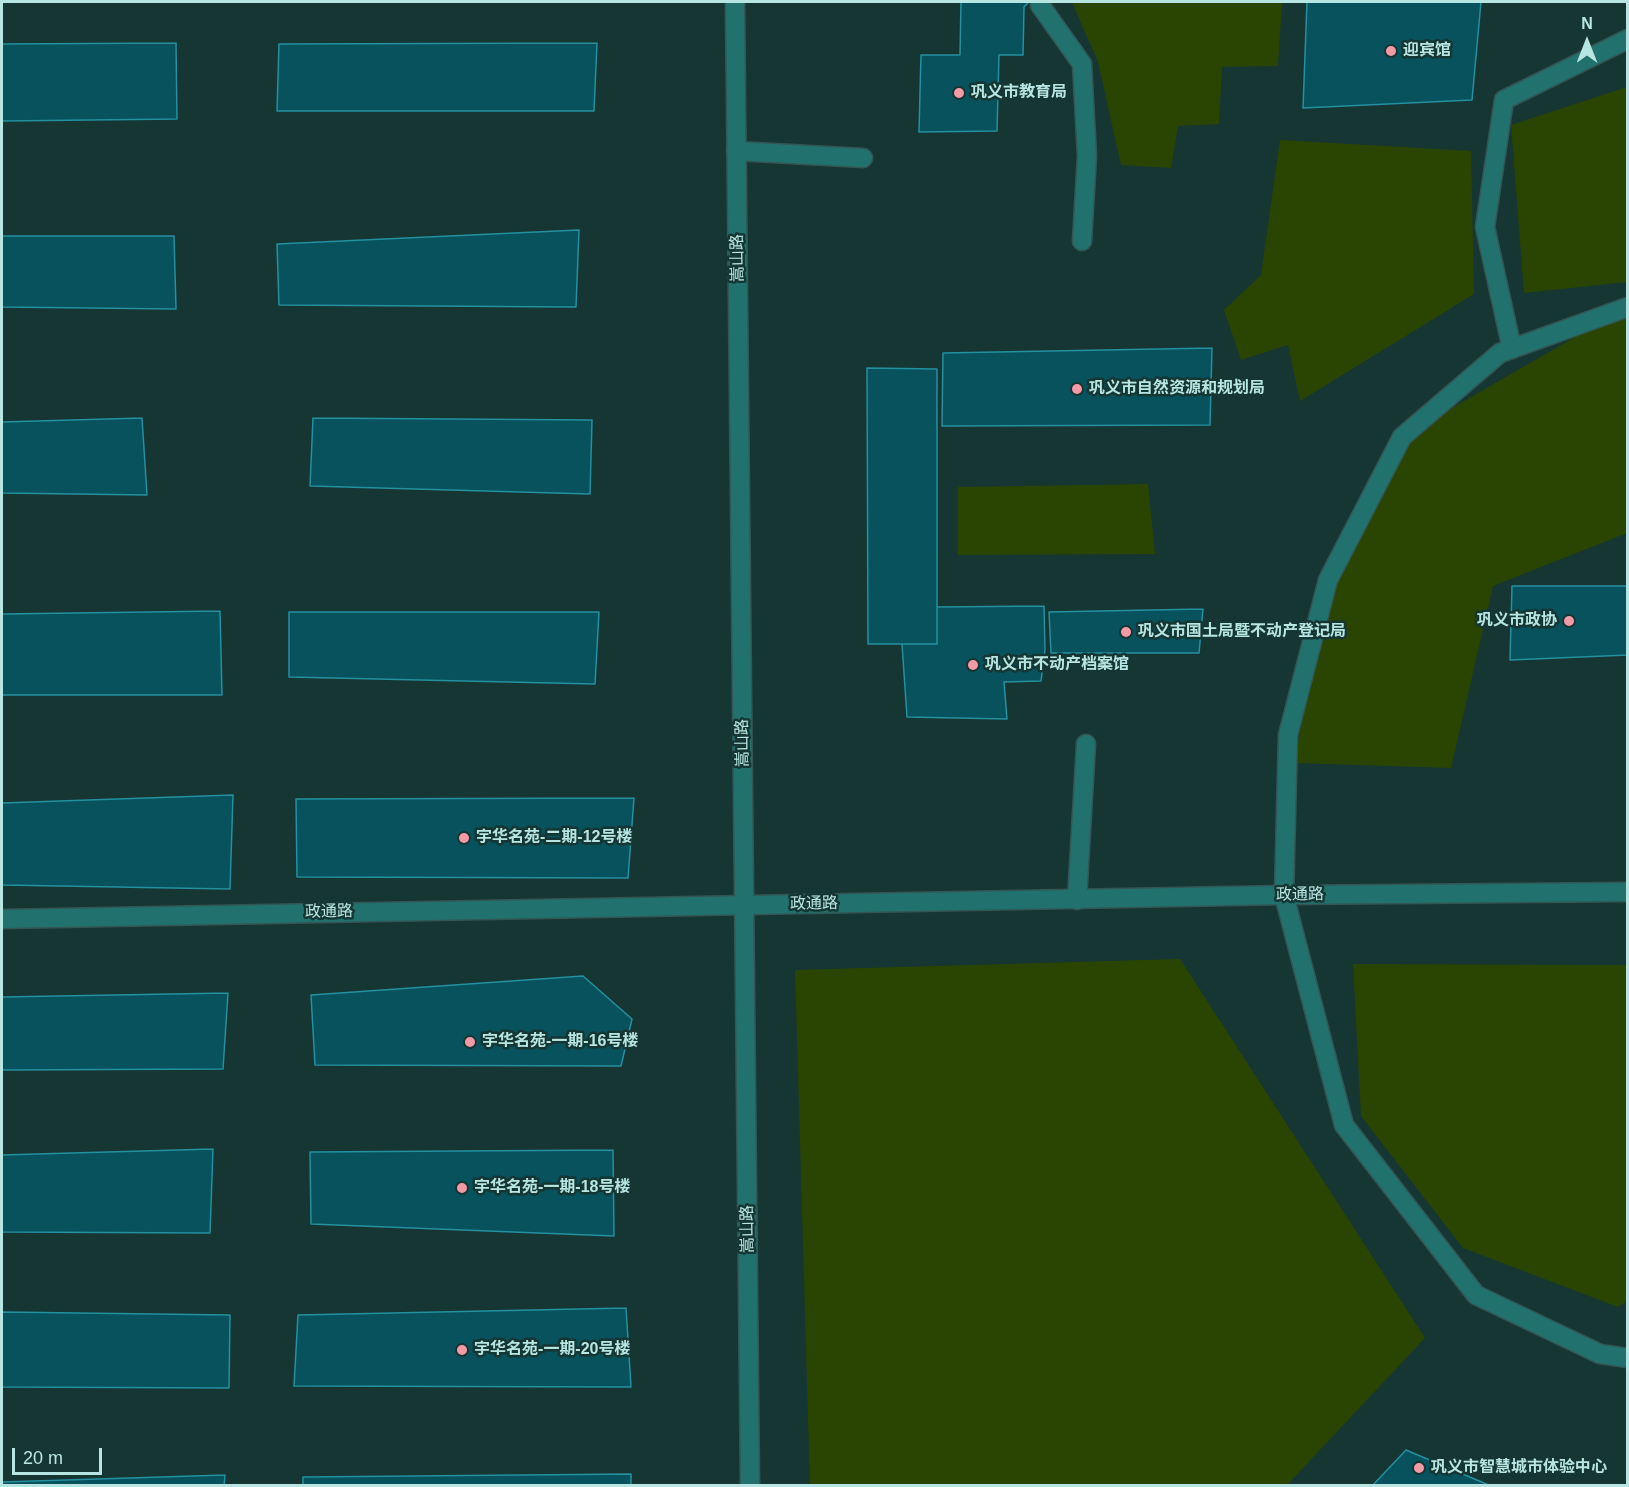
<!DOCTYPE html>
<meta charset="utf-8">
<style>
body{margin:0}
#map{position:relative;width:1629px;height:1487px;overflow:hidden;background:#163634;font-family:Arial,sans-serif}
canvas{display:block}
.frame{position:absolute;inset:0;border:3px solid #b7e5e1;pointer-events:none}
.north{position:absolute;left:1557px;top:12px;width:60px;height:60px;-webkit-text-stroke:4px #163634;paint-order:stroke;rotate:0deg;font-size:16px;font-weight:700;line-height:24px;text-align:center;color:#b7e5e1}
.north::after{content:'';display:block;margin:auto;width:21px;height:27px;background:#b7e5e1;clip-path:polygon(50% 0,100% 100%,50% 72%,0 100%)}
.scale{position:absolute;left:12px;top:1448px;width:90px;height:27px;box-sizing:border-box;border:3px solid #b7e5e1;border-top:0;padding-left:8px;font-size:18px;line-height:21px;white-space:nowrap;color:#b7e5e1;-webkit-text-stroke:4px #163634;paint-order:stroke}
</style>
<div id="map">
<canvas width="1629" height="1487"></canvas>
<div class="frame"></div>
<div class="north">N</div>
<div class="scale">20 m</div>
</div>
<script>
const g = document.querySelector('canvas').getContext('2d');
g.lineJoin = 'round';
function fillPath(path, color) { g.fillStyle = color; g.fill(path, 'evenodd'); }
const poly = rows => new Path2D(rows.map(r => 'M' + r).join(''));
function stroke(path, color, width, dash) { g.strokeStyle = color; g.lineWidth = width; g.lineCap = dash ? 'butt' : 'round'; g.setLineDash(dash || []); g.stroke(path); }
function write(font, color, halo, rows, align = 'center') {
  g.font = font + ' Arial,"Noto Sans SC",sans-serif'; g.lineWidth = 5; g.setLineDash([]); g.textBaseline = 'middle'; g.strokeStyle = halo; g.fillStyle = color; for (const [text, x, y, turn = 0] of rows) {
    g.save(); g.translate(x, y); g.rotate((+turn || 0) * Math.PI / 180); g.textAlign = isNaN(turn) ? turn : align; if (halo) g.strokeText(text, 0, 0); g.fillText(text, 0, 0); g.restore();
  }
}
const green = poly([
 [1072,2,1282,2,1278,66,1222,67,1219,124,1178,126,1171,168,1121,165,1098,62],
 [1627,87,1627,282,1524,293,1511,125],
 [1280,140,1471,151,1474,294,1300,401,1288,345,1241,360,1224,310,1261,275],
 [1627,307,1627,533,1493,586,1451,768,1294,763,1328,580,1402,437],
 [1148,484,1155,554,958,555,958,487],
 [1180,959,1425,1338,1287,1485,810,1485,795,970],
 [1353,964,1627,965,1627,1301,1618,1307,1463,1248,1361,1116]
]);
const building = poly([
 [961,2,1029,2,1024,7,1023,55,999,55,997,131,919,132,921,55,960,55,961,2],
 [1307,2,1481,2,1472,100,1303,108,1307,2],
 [176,43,177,119,2,121,2,44,176,43],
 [597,43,594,111,277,111,279,44,597,43],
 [579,230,576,307,279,305,277,244,579,230],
 [2,236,174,236,176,309,2,307,2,236],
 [1212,348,1210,425,942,426,943,353,1212,348],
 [867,368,937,369,937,644,868,644,867,368],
 [142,418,147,495,2,493,2,422,142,418],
 [313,418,592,420,590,494,310,486,313,418],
 [1512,586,1628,586,1628,655,1510,660,1512,586],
 [1044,606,1045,650,1041,681,1004,682,1007,719,907,717,902,644,937,644,937,607,1044,606],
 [1203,609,1199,653,1051,653,1049,612,1203,609],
 [220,611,222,695,2,695,2,614,220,611],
 [289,612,599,612,595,684,289,677,289,612],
 [233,795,230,889,2,885,2,803,233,795],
 [634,798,628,878,297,877,296,799,634,798],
 [583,976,632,1019,621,1066,315,1065,311,995,583,976],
 [228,993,223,1069,2,1070,2,997,228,993],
 [213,1149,210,1233,2,1232,2,1155,213,1149],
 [613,1150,614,1236,311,1224,310,1152,613,1150],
 [626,1308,631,1387,294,1386,298,1315,626,1308],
 [2,1312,230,1315,229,1388,2,1387,2,1312],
 [1406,1450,1491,1486,1372,1486,1406,1450],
 [631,1474,631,1486,303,1486,303,1477,631,1474],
 [225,1475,224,1486,2,1486,2,1482,225,1475]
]);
const lane = poly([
 [1040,5,1082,64,1087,156,1082,241],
 [736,151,863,158],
 [1512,349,1485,227,1504,100,1628,39],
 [1077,900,1086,744]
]);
const street = poly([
 [1628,307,1500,353,1402,437,1328,580,1288,735,1284,895,1344,1125,1476,1295,1600,1354,1628,1358],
 [2,919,1284,895,1628,892]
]);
const secondary = poly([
 [735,2,750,1486]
]);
const markers = [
 [1391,51,6,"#f39aa7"],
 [959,93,6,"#f39aa7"],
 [1077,389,6,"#f39aa7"],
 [1569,621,6,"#f39aa7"],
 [1126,632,6,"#f39aa7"],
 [973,665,6,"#f39aa7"],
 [464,838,6,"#f39aa7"],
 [470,1042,6,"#f39aa7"],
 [462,1188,6,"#f39aa7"],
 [462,1350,6,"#f39aa7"],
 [1419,1468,6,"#f39aa7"]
];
const poiNames = [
 ["迎宾馆",1403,51],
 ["巩义市教育局",971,93],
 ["巩义市自然资源和规划局",1089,389],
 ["巩义市政协",1557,621,"right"],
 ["巩义市国土局暨不动产登记局",1138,632],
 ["巩义市不动产档案馆",985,665],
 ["宇华名苑-二期-12号楼",476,838],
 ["宇华名苑-一期-16号楼",482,1042],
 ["宇华名苑-一期-18号楼",474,1188],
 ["宇华名苑-一期-20号楼",474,1350],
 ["巩义市智慧城市体验中心",1431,1468]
];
const streetNames = [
 ["嵩山路",738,258,-91],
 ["嵩山路",743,743,-91],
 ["政通路",1300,895,-1],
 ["政通路",814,904,-1],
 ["政通路",329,912,-1],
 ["嵩山路",748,1229,-91]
];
fillPath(green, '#2a4501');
fillPath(building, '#07525c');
stroke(building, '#2490a0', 1.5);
stroke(lane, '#335553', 21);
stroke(street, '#335553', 21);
stroke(secondary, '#335553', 21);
stroke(lane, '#21726e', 18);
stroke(street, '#21726e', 18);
stroke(secondary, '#21726e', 18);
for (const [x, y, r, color] of markers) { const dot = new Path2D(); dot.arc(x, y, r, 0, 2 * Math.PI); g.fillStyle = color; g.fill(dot); stroke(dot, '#163634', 2); }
write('bold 16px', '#b7e5e1', '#163634', poiNames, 'left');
write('16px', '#b7e5e1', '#163634', streetNames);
</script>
